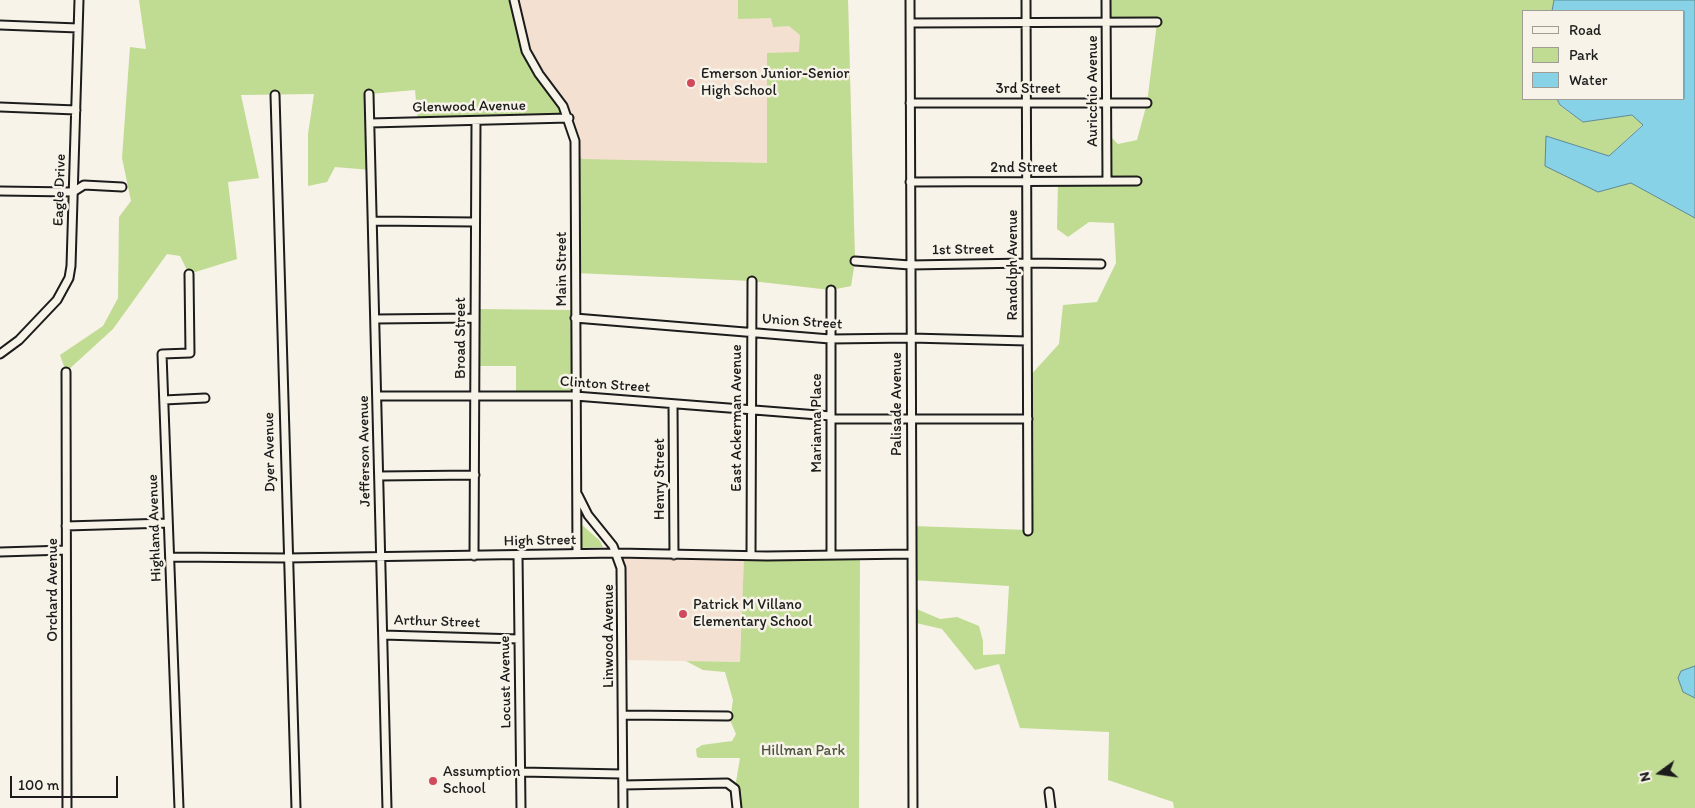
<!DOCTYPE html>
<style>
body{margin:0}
#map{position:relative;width:1695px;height:808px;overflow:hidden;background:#f7f3e8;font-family:Itim,sans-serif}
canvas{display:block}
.legend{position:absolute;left:1522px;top:10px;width:162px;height:90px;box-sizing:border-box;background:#f7f3e8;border:1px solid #9f9d96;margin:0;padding:6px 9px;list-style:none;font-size:15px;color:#1c1c1c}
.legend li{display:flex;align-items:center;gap:10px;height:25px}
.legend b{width:25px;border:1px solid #9f9d96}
.north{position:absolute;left:1635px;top:748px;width:50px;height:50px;-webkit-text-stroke:4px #f7f3e8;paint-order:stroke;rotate:256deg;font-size:14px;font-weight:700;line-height:20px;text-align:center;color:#1c1c1c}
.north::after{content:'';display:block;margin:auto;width:18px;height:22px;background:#1c1c1c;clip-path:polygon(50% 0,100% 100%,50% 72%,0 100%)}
.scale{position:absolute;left:10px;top:776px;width:108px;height:22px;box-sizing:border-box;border:2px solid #1c1c1c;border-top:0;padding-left:6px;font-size:15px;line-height:18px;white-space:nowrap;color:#1c1c1c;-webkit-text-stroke:4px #f7f3e8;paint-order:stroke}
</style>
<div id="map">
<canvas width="1695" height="808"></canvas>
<ul class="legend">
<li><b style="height:6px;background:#f7f3e8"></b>Road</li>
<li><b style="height:14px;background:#c0db92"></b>Park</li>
<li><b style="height:14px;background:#87d2e7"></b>Water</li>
</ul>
<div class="north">N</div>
<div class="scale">100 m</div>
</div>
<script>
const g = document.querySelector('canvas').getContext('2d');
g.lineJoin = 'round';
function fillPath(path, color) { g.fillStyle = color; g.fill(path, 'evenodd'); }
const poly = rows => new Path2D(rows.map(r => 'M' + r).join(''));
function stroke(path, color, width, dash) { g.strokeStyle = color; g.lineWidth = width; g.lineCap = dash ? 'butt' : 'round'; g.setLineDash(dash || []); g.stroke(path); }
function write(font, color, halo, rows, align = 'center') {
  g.font = font + ' Itim,sans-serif'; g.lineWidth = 5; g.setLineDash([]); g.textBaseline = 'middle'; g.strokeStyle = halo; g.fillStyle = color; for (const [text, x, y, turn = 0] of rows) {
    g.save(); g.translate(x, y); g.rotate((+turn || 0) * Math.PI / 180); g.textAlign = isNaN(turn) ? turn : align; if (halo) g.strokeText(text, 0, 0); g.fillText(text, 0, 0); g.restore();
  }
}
const built = poly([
 [514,0,848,0,855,261,851,286,831,290,752,281,576,272,573,130,532,63],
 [618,555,744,555,740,662,622,660,625,588]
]);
const green = poly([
 [139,0,514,0,522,39,569,118,418,122,415,90,370,94,371,170,335,167,327,182,308,186,308,134,314,94,241,95,259,178,228,182,237,259,189,274,180,256,167,254,113,329,66,372,60,355,103,326,118,298,119,217,131,201,122,158,130,47,146,49],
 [738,0,848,0,855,261,851,286,831,290,752,281,576,273,576,152,582,159,767,163,767,53,799,52,800,35,789,26,773,27,771,18,738,19],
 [1106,0,1554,0,1552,11,1524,11,1524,99,1557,99,1560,106,1583,122,1632,115,1643,124,1609,156,1546,136,1598,192,1631,183,1695,218,1695,808,1174,808,1173,802,1108,780,1109,732,1020,728,999,664,975,670,942,629,912,622,912,607,940,619,957,617,979,626,983,641,983,655,1005,654,1009,586,912,580,912,526,1028,530,1028,378,1059,344,1063,305,1097,302,1116,263,1114,223,1089,222,1068,237,1057,229,1058,182,1107,181,1107,133,1118,144,1137,140,1147,103,1157,23,1106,23],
 [475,309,576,310,575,396,516,396,516,366,475,366],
 [580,523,600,541,603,547,580,548],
 [744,555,860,555,859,808,738,808,735,788,740,758,700,758,697,757,696,749,702,745,732,741,736,734,730,720,733,700,725,672,703,670,686,661,740,662]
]);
const water = poly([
 [1554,0,1695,0,1695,218,1631,183,1598,192,1545,166,1546,136,1609,156,1643,125,1632,115,1583,122,1560,105,1557,99,1684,99,1684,11,1552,11,1554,0],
 [1695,666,1695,698,1683,692,1678,678,1681,671,1695,666]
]);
const street = poly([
 [514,0,526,51,539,74,563,106,575,141,577,553],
 [910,0,913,808],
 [1026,0,1028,531],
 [1106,0,1107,181],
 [910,23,1157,22],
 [0,25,78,28],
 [369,94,387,808],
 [275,95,296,808],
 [910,103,1147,103],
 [0,107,76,110],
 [370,123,569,118],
 [910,182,1137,181],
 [0,191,73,192,84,185,122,187],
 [373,221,475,222],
 [855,261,910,265,1027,263,1101,264],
 [831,290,831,555],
 [575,318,830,339,911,338,1027,341],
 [375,319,475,318],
 [0,354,19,340,57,300,69,278,71,266,79,0],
 [66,372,67,808],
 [377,396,575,396,831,416],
 [164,400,205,398],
 [673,404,674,555],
 [831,419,1028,419],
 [379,476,475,475],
 [578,495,588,515,613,546,621,568,623,808],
 [66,526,168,523],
 [0,552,66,550],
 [518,555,521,808],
 [751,555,752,281],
 [474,556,476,121],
 [170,557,287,558,617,553,767,556,912,554],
 [383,635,519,639],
 [623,715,728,716],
 [521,772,622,774],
 [623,785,727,783,735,789,737,808],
 [1049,792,1051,808],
 [179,808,162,354,190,353,189,274]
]);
const markers = [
 [691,83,5,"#d1495b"],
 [683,614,5,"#d1495b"],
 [433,781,5,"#d1495b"]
];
const poiNames = [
 ["Emerson Junior-Senior",701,74],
 ["High School",701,91],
 ["Patrick M Villano",693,605],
 ["Elementary School",693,622],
 ["Assumption",443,772],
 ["School",443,789]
];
const streetNames = [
 ["3rd Street",1028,89],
 ["Auricchio Avenue",1093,91,-90],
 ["Glenwood Avenue",469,107,-1],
 ["2nd Street",1024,168],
 ["Eagle Drive",60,190,-88],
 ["1st Street",963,250,-1],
 ["Randolph Avenue",1013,265,-90],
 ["Main Street",562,269,-90],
 ["Union Street",802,322,4],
 ["Broad Street",461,338,-90],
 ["Clinton Street",605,385,4],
 ["Palisade Avenue",897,404,-90],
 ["East Ackerman Avenue",737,418,-90],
 ["Marianna Place",817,423,-90],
 ["Jefferson Avenue",365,451,-91],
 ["Dyer Avenue",270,452,-91],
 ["Henry Street",660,479,-90],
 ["Highland Avenue",155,528,-92],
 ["High Street",540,541,-1],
 ["Orchard Avenue",53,590,-90],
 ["Arthur Street",437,622,2],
 ["Linwood Avenue",609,636,-90],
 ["Locust Avenue",506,682,-91]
];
const parkNames = [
 ["Hillman Park",803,751]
];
fillPath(built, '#f3e0d1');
fillPath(green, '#c0db92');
fillPath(water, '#87d2e7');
stroke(water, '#5c8996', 1);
stroke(street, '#1c1c1c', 11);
stroke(street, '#f7f3e8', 7);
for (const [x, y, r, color] of markers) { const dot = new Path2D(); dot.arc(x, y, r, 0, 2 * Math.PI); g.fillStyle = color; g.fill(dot); stroke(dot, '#f7f3e8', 2); }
write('15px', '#1c1c1c', '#f7f3e8', poiNames, 'left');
write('15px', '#1c1c1c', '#f7f3e8', streetNames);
write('15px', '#4d553f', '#f7f3e8', parkNames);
</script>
